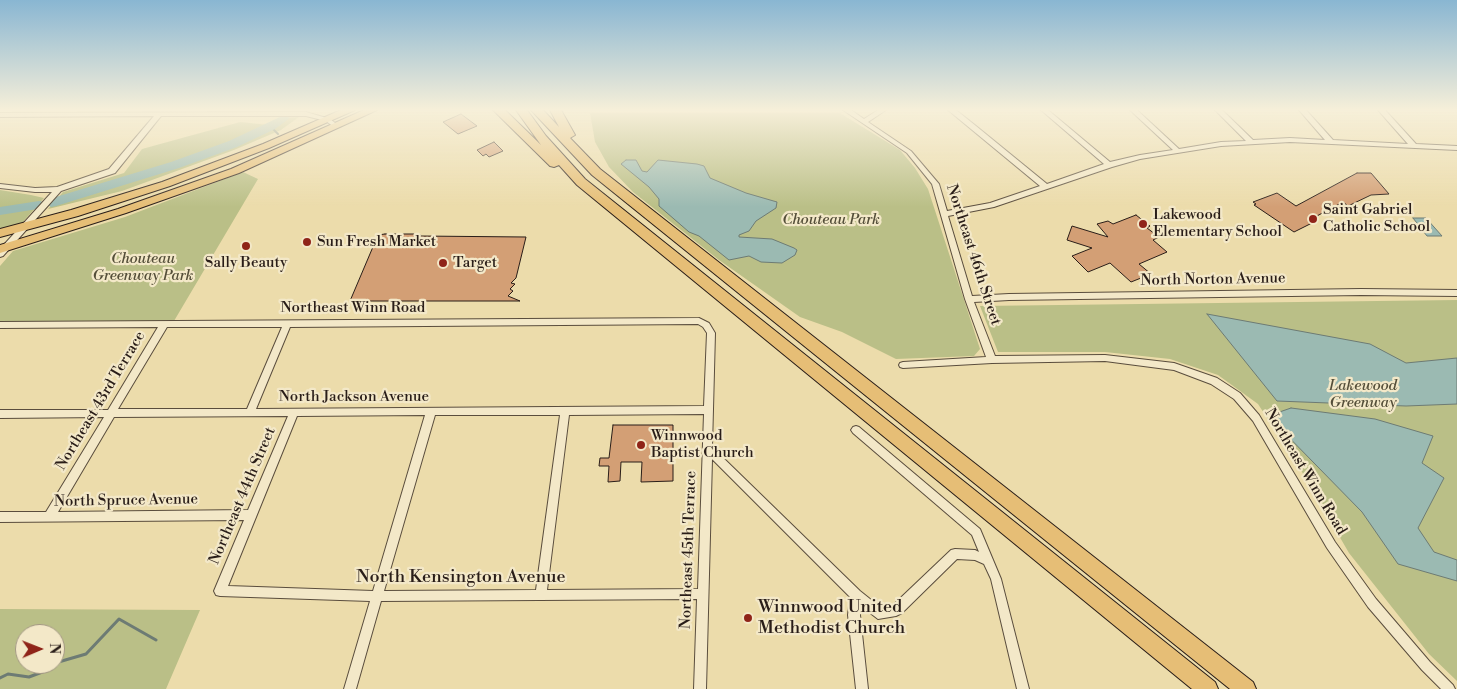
<!DOCTYPE html>
<style>
body{margin:0}
#map{position:relative;width:1457px;height:689px;overflow:hidden;background:#ecdcab;font-family:"Libre Bodoni",serif}
canvas{display:block}
.north{position:absolute;left:15px;top:624px;width:50px;height:50px;box-sizing:border-box;background:#f3e8c8;border:1px solid #a29782;border-radius:50%;rotate:89deg;font-size:14px;font-weight:700;line-height:20px;text-align:center;color:#291d18}
.north::after{content:'';display:block;margin:auto;width:18px;height:22px;background:#8f2418;clip-path:polygon(50% 0,100% 100%,50% 72%,0 100%)}
</style>
<div id="map">
<canvas width="1457" height="689"></canvas>
<div class="north">N</div>
</div>
<script>
const g = document.querySelector('canvas').getContext('2d');
g.lineJoin = 'round';
function fillPath(path, color) { g.fillStyle = color; g.fill(path, 'evenodd'); }
const poly = rows => new Path2D(rows.map(r => 'M' + r).join(''));
function stroke(path, color, width, dash) { g.strokeStyle = color; g.lineWidth = width; g.lineCap = dash ? 'butt' : 'round'; g.setLineDash(dash || []); g.stroke(path); }
function write(font, color, halo, rows, align = 'center') {
  g.font = font + ' "Libre Bodoni",serif'; g.lineWidth = 4.5; g.setLineDash([]); g.textBaseline = 'middle'; g.strokeStyle = halo; g.fillStyle = color; for (const [text, x, y, turn = 0] of rows) {
    g.save(); g.translate(x, y); g.rotate((+turn || 0) * Math.PI / 180); g.textAlign = isNaN(turn) ? turn : align; if (halo) g.strokeText(text, 0, 0); g.fillText(text, 0, 0); g.restore();
  }
}
const green = poly([
 [590,113,840,113,900,150,915,168,928,189,980,349,974,356,896,359,842,332,800,317,719,260,633,192,609,167,595,142],
 [299,117,281,130,234,150,122,191,48,209,63,192,124,173,142,149,240,122,270,125,280,118],
 [243,172,258,179,174,321,0,322,0,266,13,251,125,217],
 [0,190,31,195,44,198,23,222,0,230],
 [1457,300,1457,681,1429,654,1349,553,1302,472,1258,404,1218,375,1170,359,1105,352,998,352,980,306],
 [0,609,200,610,166,689,0,689],
 [25,634,55,634,55,664,25,664]
]);
const water = poly([
 [626,160,636,160,642,171,647,172,658,160,697,164,704,166,710,178,746,193,777,202,776,208,756,221,749,231,739,235,739,237,772,239,794,248,797,250,795,255,782,263,761,262,749,256,729,260,699,236,689,232,659,206,659,199,649,187,621,164,626,160],
 [1413,218,1426,218,1442,236,1427,236,1413,218],
 [1207,314,1370,344,1406,363,1457,358,1457,404,1406,406,1277,401,1207,314],
 [1291,408,1375,419,1433,436,1422,463,1444,478,1418,528,1434,552,1457,560,1457,581,1398,564,1362,512,1268,416,1291,408]
]);
const streamFar1 = poly([
 [271,127,278,134]
]);
const stream = poly([
 [55,663,86,654,119,619,156,640],
 [0,678,8,674,29,677,45,671,54,664]
]);
const river = poly([
 [284,115,290,118,275,129,237,147,179,168,56,206,51,207,45,203,46,200,171,162,229,141,284,115],
 [39,201,44,202,45,205,44,208,0,215,0,207,39,201]
]);
const building = poly([
 [461,114,477,126,458,134,443,122,461,114],
 [494,142,503,151,489,157,486,154,483,156,477,150,494,142],
 [1357,173,1371,173,1389,194,1371,195,1348,206,1343,202,1315,217,1318,220,1294,232,1254,205,1256,204,1253,202,1277,193,1296,206,1357,173],
 [1136,215,1150,226,1147,228,1159,237,1153,240,1167,252,1139,264,1151,274,1131,282,1110,263,1088,272,1072,256,1092,248,1067,240,1072,226,1108,237,1097,224,1108,221,1113,224,1136,215],
 [385,234,420,234,419,236,526,237,516,278,511,283,515,284,510,289,513,291,508,296,520,301,350,301,378,235,385,234],
 [613,425,673,425,673,481,641,482,642,462,621,462,620,481,608,482,609,466,599,466,600,458,609,458,613,425]
]);
const street = poly([
 [843,110,851,110,864,119,878,110,886,110,868,122,911,151,939,184,947,211,990,203,1040,186,948,110,956,110,976,126,1047,184,1104,164,1041,110,1048,110,1110,162,1140,155,1173,150,1130,110,1137,110,1179,149,1221,142,1246,141,1215,110,1222,110,1253,140,1290,138,1325,140,1299,110,1306,110,1333,140,1408,144,1378,110,1385,110,1416,144,1457,146,1457,150,1290,142,1221,146,1140,159,1112,167,994,207,948,216,972,296,1009,294,1361,289,1457,290,1457,296,1361,295,1009,300,974,302,995,356,1105,355,1174,363,1217,378,1240,393,1259,415,1335,542,1376,599,1430,662,1453,685,1455,689,1441,689,1422,670,1368,607,1327,548,1253,421,1234,399,1211,384,1174,370,1105,361,992,363,903,368,900,367,899,365,900,363,903,362,986,357,965,299,932,184,907,153,843,110],
 [306,112,330,119,339,126,338,127,334,127,326,121,306,116,161,116,115,173,61,191,3,256,0,257,0,249,52,192,35,192,0,188,0,184,35,188,57,187,109,169,154,116,0,117,0,113,306,112],
 [699,318,709,323,715,333,712,447,860,591,880,607,891,607,951,550,955,549,975,550,979,552,972,535,853,433,851,430,853,427,856,426,859,427,980,529,1001,579,1029,689,1017,689,991,579,984,564,975,560,957,559,902,613,896,616,878,619,861,606,860,615,868,689,856,689,848,615,850,597,712,459,706,689,694,689,697,599,381,601,356,689,344,689,370,601,220,596,216,595,214,591,244,520,0,522,0,512,46,512,104,417,0,418,0,410,108,410,158,327,0,328,0,322,699,318],
 [698,324,703,327,707,333,704,406,256,409,290,327,698,324],
 [167,327,282,327,247,409,118,409,167,327],
 [704,414,698,589,547,590,569,415,704,414],
 [425,415,373,591,228,586,297,416,425,415],
 [435,415,560,415,536,590,384,591,435,415],
 [288,416,248,510,58,512,114,417,288,416]
]);
const primary = poly([
 [341,110,355,110,269,148,170,186,78,216,0,237,0,229,71,210,162,182,263,144,341,110],
 [364,110,377,110,239,173,126,213,0,253,0,245,118,209,231,169,364,110]
]);
const highway = poly([
 [493,110,505,110,541,145,516,110,527,110,546,136,585,179,1215,682,1218,689,1192,689,577,185,559,165,554,167,550,166,493,110],
 [531,110,543,110,559,127,550,110,561,110,575,135,570,138,600,169,1253,682,1256,689,1230,689,592,175,531,110]
]);
const markers = [
 [1313,219,5,"#8f2418"],
 [1143,224,5,"#8f2418"],
 [307,242,5,"#8f2418"],
 [246,246,5,"#8f2418"],
 [443,263,5,"#8f2418"],
 [641,445,5,"#8f2418"],
 [748,618,5,"#8f2418"]
];
const poiNames = [
 ["Saint Gabriel",1323,210],
 ["Catholic School",1323,227],
 ["Lakewood",1153,215],
 ["Elementary School",1153,232],
 ["Sun Fresh Market",317,242],
 ["Sally Beauty",246,263,"center"],
 ["Target",453,263],
 ["Winnwood",651,436],
 ["Baptist Church",651,453]
];
const parkNames = [
 ["Chouteau Park",831,220],
 ["Chouteau",143,259],
 ["Greenway Park",143,276],
 ["Lakewood",1363,386],
 ["Greenway",1363,403]
];
const streetNames = [
 ["Northeast 46th Street",973,255,72],
 ["North Norton Avenue",1213,280,-1],
 ["Northeast Winn Road",353,308],
 ["North Jackson Avenue",354,397],
 ["Northeast 43rd Terrace",101,401,-59],
 ["Northeast Winn Road",1305,472,59],
 ["Northeast 44th Street",243,496,-67],
 ["North Spruce Avenue",126,501,-1],
 ["Northeast 45th Terrace",689,550,-88]
];
const nearStreetnames = [
 ["North Kensington Avenue",461,578]
];
const nearPoinames = [
 ["Winnwood United",758,608],
 ["Methodist Church",758,629]
];
fillPath(green, '#babf87');
fillPath(water, '#9bbab2');
stroke(water, '#6d7b74', 1);
stroke(streamFar1, '#6d7b74', 2);
stroke(stream, '#6d7b74', 3);
fillPath(river, '#9bbab2');
fillPath(building, '#d39f75');
stroke(building, '#291d18', 1);
stroke(street, '#5a4d3d', 2);
stroke(primary, '#291d18', 2);
stroke(highway, '#291d18', 2);
fillPath(street, '#f3e8c8');
fillPath(primary, '#e6be76');
fillPath(highway, '#e6be76');
const sky = g.createLinearGradient(0, 0, 0, 207);
sky.addColorStop(0, '#89b6d2');
sky.addColorStop(0.53, '#f6efd9');
sky.addColorStop(1, '#f6efd900');
g.fillStyle = sky;
g.fillRect(0, 0, 1457, 207);
for (const [x, y, r, color] of markers) { const dot = new Path2D(); dot.arc(x, y, r, 0, 2 * Math.PI); g.fillStyle = color; g.fill(dot); stroke(dot, '#f3e8c8', 2); }
write('15px', '#291d18', '#f3e8c8', poiNames, 'left');
write('italic 15px', '#544e39', '#f3e8c8', parkNames);
write('15px', '#291d18', '#f3e8c8', streetNames);
write('18px', '#291d18', '#f3e8c8', nearStreetnames);
write('18px', '#291d18', '#f3e8c8', nearPoinames, 'left');
</script>
